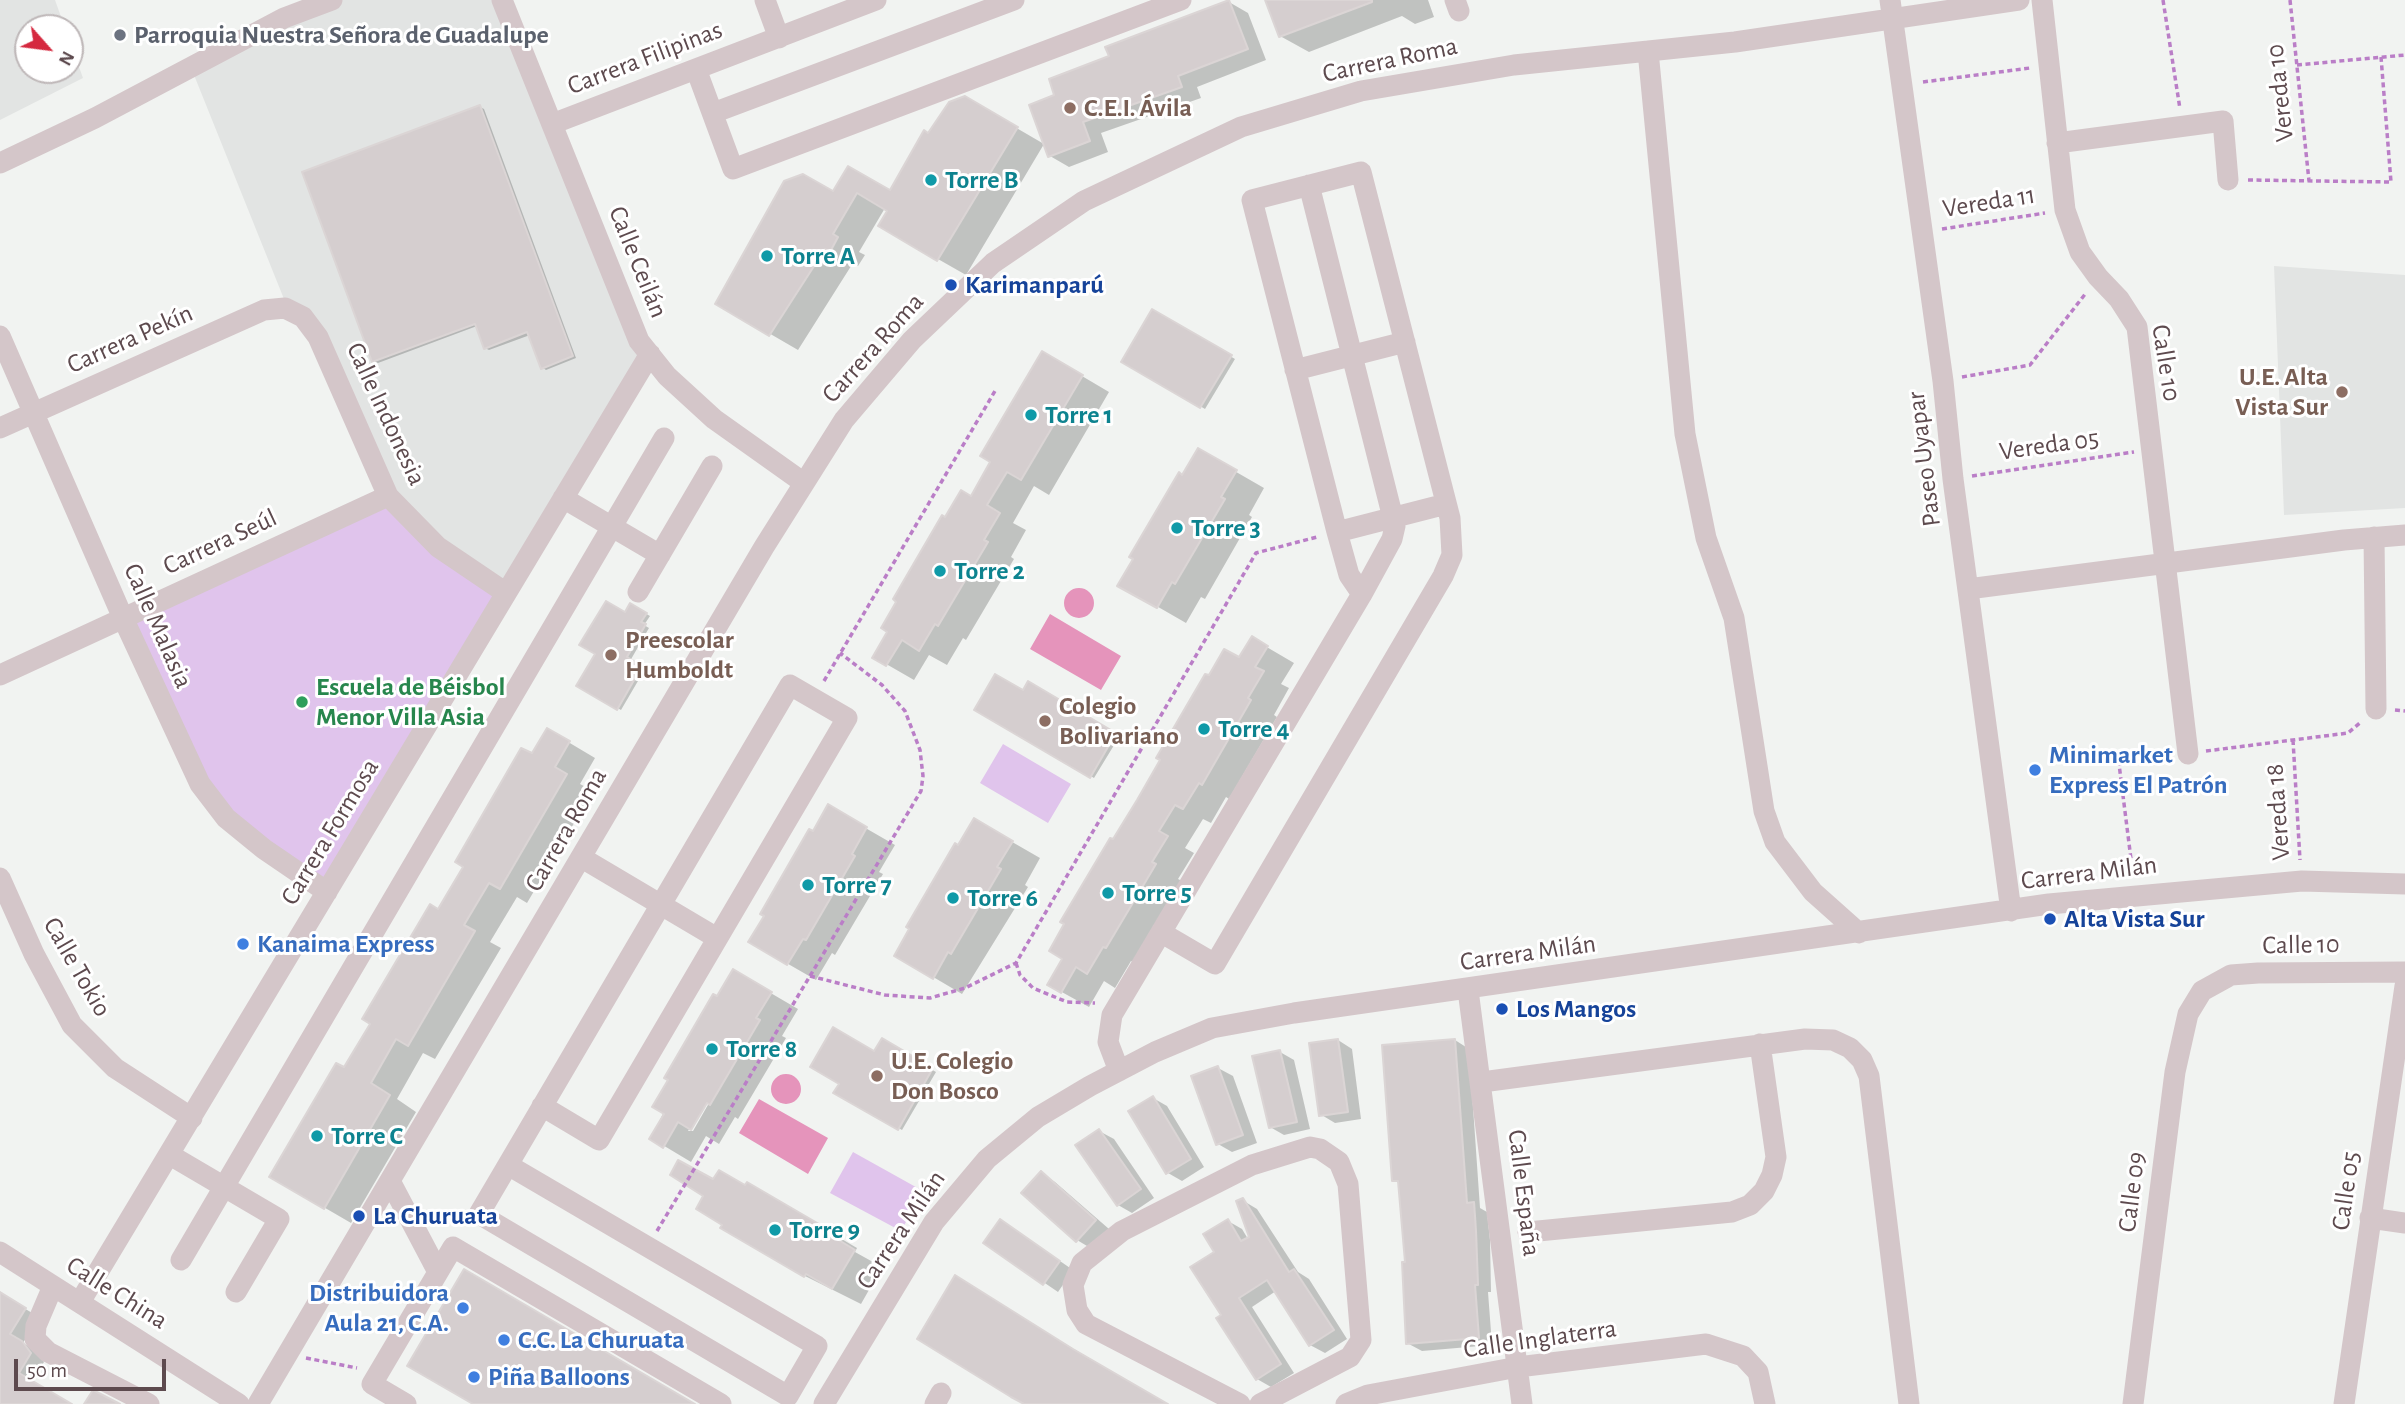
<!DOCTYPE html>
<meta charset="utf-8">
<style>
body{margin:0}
#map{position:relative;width:2405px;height:1404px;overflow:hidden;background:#f1f3f1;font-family:"Alegreya Sans",sans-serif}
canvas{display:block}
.north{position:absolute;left:14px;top:14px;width:70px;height:70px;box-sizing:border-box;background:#fff;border:2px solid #beb7b8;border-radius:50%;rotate:118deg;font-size:19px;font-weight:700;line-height:28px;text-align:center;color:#5d4a4e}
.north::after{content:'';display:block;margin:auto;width:24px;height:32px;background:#d5293f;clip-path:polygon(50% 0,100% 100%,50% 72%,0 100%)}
.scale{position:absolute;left:14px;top:1359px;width:152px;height:32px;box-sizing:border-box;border:4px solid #5d4a4e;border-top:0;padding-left:9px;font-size:21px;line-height:24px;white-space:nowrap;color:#5d4a4e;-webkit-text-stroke:5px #fff;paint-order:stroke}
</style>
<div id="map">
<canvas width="2405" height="1404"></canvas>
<div class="north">N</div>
<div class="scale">50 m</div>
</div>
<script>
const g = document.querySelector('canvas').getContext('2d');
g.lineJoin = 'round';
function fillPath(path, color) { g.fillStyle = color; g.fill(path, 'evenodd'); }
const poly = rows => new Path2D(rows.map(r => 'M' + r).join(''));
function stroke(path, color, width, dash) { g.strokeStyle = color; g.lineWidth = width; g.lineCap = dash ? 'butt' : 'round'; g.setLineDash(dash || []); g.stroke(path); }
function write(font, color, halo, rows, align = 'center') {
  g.font = font + ' "Alegreya Sans",sans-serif'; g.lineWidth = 6; g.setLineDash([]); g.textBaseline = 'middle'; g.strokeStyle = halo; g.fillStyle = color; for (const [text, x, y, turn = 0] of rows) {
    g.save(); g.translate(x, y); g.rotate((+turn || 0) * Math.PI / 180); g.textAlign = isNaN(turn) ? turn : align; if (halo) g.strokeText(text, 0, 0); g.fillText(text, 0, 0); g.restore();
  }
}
const education = poly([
 [0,0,55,0,65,28,28,28,28,70,70,70,70,42,83,78,0,120],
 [342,0,497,0,645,355,506,586,443,546,393,496,321,336,286,304,192,70],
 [2274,266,2405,275,2405,508,2284,515]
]);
const green = poly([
 [388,501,501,595,325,887,269,848,205,784,128,620],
 [1003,744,1071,784,1048,823,980,783],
 [853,1152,923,1191,901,1231,830,1193]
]);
const water = poly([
 '1064 603a15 15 0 1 1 30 0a15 15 0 1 1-30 0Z',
 [1050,614,1121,656,1101,690,1030,649],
 '771 1089a15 15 0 1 1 30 0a15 15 0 1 1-30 0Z',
 [759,1099,828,1138,808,1174,739,1133]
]);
const shadow = poly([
 [1267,0,1428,0,1434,17,1415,24,1402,16,1309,52,1280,36],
 [1229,2,1248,13,1266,60,1197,87,1201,98,1101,133,1108,152,1069,167,1050,156,1057,96,1111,57],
 [965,98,1044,144,966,275,880,226,890,210,885,208,859,252,865,255,858,266,853,263,798,350,717,303,834,193,849,168,890,192,929,135],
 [480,107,484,109,576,358,546,370,542,367,530,335,489,350,485,348,477,326,378,363,374,361],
 [1153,311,1235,359,1205,409,1124,361],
 [1043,353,1109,392,1049,495,1034,486,1013,523,1026,530,1011,557,1014,559,966,640,963,638,947,665,929,655,914,680,874,657,946,519,971,498,993,462],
 [1198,450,1264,488,1249,515,1252,517,1205,599,1201,597,1186,623,1120,585],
 [631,605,650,616,644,625,649,628,630,661,645,669,621,710,578,685],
 [1253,639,1294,663,1281,684,1289,688,1274,715,1277,717,1229,799,1226,797,1211,823,1203,819,1185,848,1194,853,1178,879,1182,881,1134,963,1131,961,1115,988,1104,981,1089,1007,1049,985,1065,958,1114,842,1209,678,1240,660],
 [1028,684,1119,737,1094,778,976,709,1023,692],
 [548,730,595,758,580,784,593,791,527,903,517,897,490,942,501,948,435,1059,423,1053,397,1099,416,1112,351,1223,272,1177,345,1070],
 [829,807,895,845,879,872,883,874,835,955,832,953,816,980,750,942],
 [974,820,1040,858,1025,885,1028,887,962,994,896,955],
 [733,971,798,1009,782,1036,786,1038,738,1119,735,1117,719,1144,706,1136,691,1162,651,1138],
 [710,1094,713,1096,693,1131,688,1131],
 [1338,1040,1352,1049,1361,1119,1335,1123,1320,1114],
 [1455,1040,1469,1049,1480,1208,1487,1212,1490,1240,1491,1292,1488,1292,1492,1345,1422,1351,1407,1343,1406,1264,1399,1183,1393,1180],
 [882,1041,936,1072,902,1130,836,1092,875,1053],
 [1280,1052,1294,1060,1310,1129,1284,1135,1270,1127],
 [1218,1068,1233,1076,1257,1143,1232,1152,1218,1144],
 [1153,1098,1167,1106,1204,1167,1182,1181,1168,1173],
 [1099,1131,1114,1139,1154,1198,1132,1213,1118,1205],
 [1041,1173,1055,1182,1109,1229,1092,1249,1077,1240],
 [714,1182,746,1187,748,1184,857,1248,855,1252,882,1267,861,1304,805,1276],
 [1242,1200,1257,1209,1298,1272,1309,1279,1347,1339,1325,1353,1310,1345,1276,1291,1252,1307,1294,1373,1271,1387,1257,1379,1224,1316,1216,1252,1228,1221,1242,1229,1248,1239,1251,1237],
 [1015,1230,1073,1270,1058,1292,986,1243],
 [955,1278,1166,1404,1028,1404],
 [0,1294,39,1317,23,1343,37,1351,44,1362,32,1382,69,1404,0,1404]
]);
const building = poly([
 [1229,0,1248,49,1178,76,1182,87,1083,122,1090,141,1048,157,1029,105,1054,95,1049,79,1109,56,1105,47,1229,0],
 [1265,0,1372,0,1372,2,1279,37,1265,0],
 [965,96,1018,127,937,261,878,226,887,211,857,193,833,234,838,237,830,252,825,249,769,336,715,304,784,181,803,174,833,191,848,166,890,190,924,130,928,133,949,102,965,96],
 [480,105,573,356,541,369,527,332,484,349,475,324,372,362,302,172,480,105],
 [1152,309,1232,355,1200,408,1121,362,1152,309],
 [1042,351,1083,375,1021,480,1007,472,987,505,1000,513,984,540,988,542,938,626,935,624,919,651,902,640,886,666,872,658,887,632,881,628,896,602,893,599,942,515,945,517,961,490,971,496,990,462,980,456,1042,351],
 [1198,448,1237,470,1221,497,1225,499,1175,584,1172,582,1157,608,1117,586,1133,559,1129,557,1179,472,1182,475,1198,448],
 [606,601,625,612,630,603,647,613,641,622,646,624,627,657,642,666,617,710,576,686,595,654,579,645,606,601],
 [1252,636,1268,646,1255,667,1264,671,1248,698,1251,700,1202,785,1199,783,1183,809,1175,805,1159,831,1168,836,1152,862,1156,864,1106,948,1103,947,1087,974,1076,967,1061,993,1047,985,1062,959,1049,951,1064,924,1060,922,1110,838,1113,839,1137,800,1160,760,1156,758,1205,674,1209,675,1224,649,1239,657,1252,636],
 [995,674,1023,690,1028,681,1116,733,1090,778,974,710,995,674],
 [547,728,570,741,555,767,567,774,500,889,489,883,464,925,475,931,408,1046,396,1039,371,1083,390,1095,324,1209,269,1177,336,1063,344,1067,370,1024,362,1019,430,904,438,909,463,867,455,862,521,748,532,753,547,728],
 [828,804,867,827,852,854,855,856,806,940,803,939,787,965,748,942,764,916,760,914,809,829,813,831,828,804],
 [974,818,1013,841,997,867,1001,869,951,954,948,952,933,979,894,956,909,929,906,927,955,843,958,845,974,818],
 [733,969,772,992,756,1018,760,1020,710,1105,707,1103,691,1130,678,1122,663,1148,649,1139,664,1114,652,1107,668,1080,664,1078,713,994,717,996,733,969],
 [833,1027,874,1051,882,1038,933,1068,898,1130,833,1093,839,1084,810,1067,833,1027],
 [1338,1039,1348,1112,1319,1116,1309,1043,1338,1039],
 [1455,1039,1467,1203,1474,1202,1476,1231,1478,1285,1475,1285,1479,1338,1406,1344,1402,1262,1405,1262,1398,1181,1392,1181,1382,1045,1455,1039],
 [1280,1050,1297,1122,1269,1128,1252,1056,1280,1050],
 [1218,1066,1243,1135,1216,1145,1191,1076,1218,1066],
 [1153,1096,1191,1159,1166,1174,1128,1111,1153,1096],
 [1099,1129,1141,1189,1117,1206,1075,1145,1099,1129],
 [678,1160,713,1179,719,1170,745,1185,747,1182,831,1231,829,1234,855,1250,832,1289,806,1274,804,1277,720,1228,722,1225,696,1209,703,1196,670,1175,678,1160],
 [1041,1171,1096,1220,1076,1242,1021,1193,1041,1171],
 [1243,1198,1289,1272,1294,1269,1334,1330,1309,1346,1267,1280,1239,1298,1281,1364,1256,1380,1216,1318,1221,1315,1190,1267,1214,1252,1203,1234,1228,1219,1241,1241,1249,1237,1236,1201,1243,1198],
 [1000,1219,1060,1261,1043,1285,983,1243,1000,1219],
 [464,1269,695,1404,473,1404,407,1366,464,1269],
 [955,1275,1073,1349,1168,1404,1024,1404,1011,1397,917,1339,955,1275],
 [0,1292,26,1308,10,1334,22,1341,31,1353,19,1373,72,1404,0,1404,0,1292],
 [93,1390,120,1404,84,1404,93,1390]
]);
const path = poly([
 [2163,0,2180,109],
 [2290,0,2309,181],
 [2297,65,2405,55],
 [1923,82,2030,68],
 [2248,180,2391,182,2381,57],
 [1942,229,2045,213],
 [1962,377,2030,365,2086,293],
 [1972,476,2134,452],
 [824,681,995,391],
 [2395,710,2405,711],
 [2293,740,2300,860],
 [2206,751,2348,733,2361,722],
 [2133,875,2119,764,2170,756],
 [1016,963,1020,975,1033,988,1067,1002,1095,1003],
 [810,976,885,995,930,998,965,988,1016,963,1256,553,1317,537],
 [657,1231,921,791,923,776,920,750,905,711,882,685,840,653],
 [306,1358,357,1368]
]);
const minor = poly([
 [502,0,639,341,667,376,714,419,804,483],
 [765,0,779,38],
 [1455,0,1459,11],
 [1890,0,1943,381,1953,479,2011,911],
 [2042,0,2065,210,2080,252,2098,277,2119,299,2137,327,2188,754],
 [1648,51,1685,434,1706,538,1734,618,1764,811,1775,842,1813,892,1859,933],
 [696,69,733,169,1181,0],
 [713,113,1014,0],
 [552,124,876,0],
 [2057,143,2223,121,2228,180],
 [0,163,95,118,284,18,332,0],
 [0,336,123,618,200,784,226,818,264,849,327,892],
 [1295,370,1405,342],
 [0,428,264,310,285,308,303,317,318,337,388,496,438,547,506,593],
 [563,498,660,555],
 [1337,532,1446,504],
 [2374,537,2376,709],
 [1968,589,2344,540,2405,535],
 [638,592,712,466],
 [0,675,388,496],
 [582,858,717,938],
 [0,878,34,954,72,1025,115,1068,192,1118],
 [1162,933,1215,964,1443,576,1452,555,1450,518,1361,172,1252,200,1337,532,1349,575,1362,594],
 [1468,990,1522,1404],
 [1119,1071,1108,1042,1112,1015,1362,594,1392,539,1395,526,1309,185],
 [1482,1082,1805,1039,1833,1040,1850,1048,1862,1060,1869,1076,1909,1404],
 [170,1155,279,1219,236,1292],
 [508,1165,817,1346,788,1396,479,1214,790,685,847,718,599,1140,542,1106],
 [390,1181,438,1272],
 [2370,1218,2405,1223],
 [1528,1232,1732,1212,1750,1205,1764,1191,1772,1175,1776,1157,1760,1044],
 [0,1252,239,1404],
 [181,1260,664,438],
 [53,1286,36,1326,35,1339,48,1352,149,1404],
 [80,1302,650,354],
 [258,1404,764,547,844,420,912,340,993,263,1084,201,1241,127,1361,91,1514,65,1735,42,2019,0],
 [406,1404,372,1384,453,1247,721,1404],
 [824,1404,934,1222,987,1159,1038,1117,1090,1086,1155,1052,1212,1028,1294,1013,2049,904,2302,881,2405,884],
 [935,1404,941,1393],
 [1240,1404,1086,1324,1077,1310,1073,1285,1082,1263,1122,1231,1252,1165,1310,1147,1320,1149,1339,1162,1348,1184,1361,1340,1350,1357,1260,1404],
 [1346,1404,1368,1395,1518,1367,1706,1344,1743,1356,1758,1372,1765,1404],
 [2133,1404,2175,1072,2188,1014,2202,991,2231,975,2258,973,2405,972],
 [2344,1404,2405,986]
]);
const markers = [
 [120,35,7,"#6b7280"],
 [1070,108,7,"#8d6e63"],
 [931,180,7,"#0f9aa8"],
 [767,256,7,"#0f9aa8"],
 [951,285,7,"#1a4fb4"],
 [2342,392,7,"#8d6e63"],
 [1031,415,7,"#0f9aa8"],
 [1177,528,7,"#0f9aa8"],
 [940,571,7,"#0f9aa8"],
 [611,655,7,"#8d6e63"],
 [302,702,7,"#2e9e5b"],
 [1045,721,7,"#8d6e63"],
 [1204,729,7,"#0f9aa8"],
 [2035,770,7,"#3f7fe0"],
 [808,885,7,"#0f9aa8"],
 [1108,893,7,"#0f9aa8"],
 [953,898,7,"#0f9aa8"],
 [2050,919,7,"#1a4fb4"],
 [243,944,7,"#3f7fe0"],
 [1502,1009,7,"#1a4fb4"],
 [712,1049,7,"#0f9aa8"],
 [877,1076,7,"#8d6e63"],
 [317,1136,7,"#0f9aa8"],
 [359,1216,7,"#1a4fb4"],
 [775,1230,7,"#0f9aa8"],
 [463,1308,7,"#3f7fe0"],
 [504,1340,7,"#3f7fe0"],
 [474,1377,7,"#3f7fe0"]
];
const worshipNames = [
 ["Parroquia Nuestra Señora de Guadalupe",134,35]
];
const streetNames = [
 ["Carrera Filipinas",645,58,-21],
 ["Carrera Roma",1390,60,-12],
 ["Vereda 10",2280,93,-96],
 ["Vereda 11",1989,202,-9],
 ["Calle Ceilán",638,262,68],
 ["Carrera Pekín",130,339,-24],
 ["Carrera Roma",873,348,-48],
 ["Calle 10",2166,363,81],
 ["Calle Indonesia",386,414,65],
 ["Vereda 05",2049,445,-8],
 ["Paseo Uyapar",1924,459,-97],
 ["Carrera Seúl",220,542,-25],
 ["Calle Malasia",158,626,66],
 ["Vereda 18",2278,812,-94],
 ["Carrera Roma",566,830,-60],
 ["Carrera Formosa",330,832,-59],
 ["Carrera Milán",2089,873,-7],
 ["Calle 10",2301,945,-1],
 ["Carrera Milán",1528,953,-8],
 ["Calle Tokio",77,967,60],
 ["Calle 05",2346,1191,-82],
 ["Calle 09",2132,1192,-83],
 ["Calle España",1524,1193,83],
 ["Carrera Milán",901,1230,-56],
 ["Calle China",117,1293,32],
 ["Calle Inglaterra",1540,1339,-8]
];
const educationNames = [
 ["C.E.I. Ávila",1084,108],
 ["U.E. Alta",2328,377,"right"],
 ["Vista Sur",2328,407,"right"],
 ["Preescolar",625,640],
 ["Humboldt",625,670],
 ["Colegio",1059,706],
 ["Bolivariano",1059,736],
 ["U.E. Colegio",891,1061],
 ["Don Bosco",891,1091]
];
const cultureNames = [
 ["Torre B",945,180],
 ["Torre A",781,256],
 ["Torre 1",1045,415],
 ["Torre 3",1191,528],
 ["Torre 2",954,571],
 ["Torre 4",1218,729],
 ["Torre 7",822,885],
 ["Torre 5",1122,893],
 ["Torre 6",967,898],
 ["Torre 8",726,1049],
 ["Torre C",331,1136],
 ["Torre 9",789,1230]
];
const transitNames = [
 ["Karimanparú",965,285],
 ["Alta Vista Sur",2064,919],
 ["Los Mangos",1516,1009],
 ["La Churuata",373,1216]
];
const leisureNames = [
 ["Escuela de Béisbol",316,687],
 ["Menor Villa Asia",316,717]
];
const shopNames = [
 ["Minimarket",2049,755],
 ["Express El Patrón",2049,785],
 ["Kanaima Express",257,944],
 ["Distribuidora",449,1293,"right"],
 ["Aula 21, C.A.",449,1323,"right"],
 ["C.C. La Churuata",518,1340],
 ["Piña Balloons",488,1377]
];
fillPath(education, '#e2e4e3');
fillPath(green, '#e0c4ec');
fillPath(water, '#e594bb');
fillPath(shadow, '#0003');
fillPath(building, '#d5cecf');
stroke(building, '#dbd5d5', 2);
stroke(path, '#ba7ec7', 3.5, [5, 3.5]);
stroke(minor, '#d4c6c9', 21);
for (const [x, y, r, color] of markers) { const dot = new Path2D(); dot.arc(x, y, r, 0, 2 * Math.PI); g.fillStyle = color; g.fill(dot); stroke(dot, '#fff', 2.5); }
write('bold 26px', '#5b616d', '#fff', worshipNames, 'left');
write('26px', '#5d4a4e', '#fff', streetNames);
write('bold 26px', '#785e54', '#fff', educationNames, 'left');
write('bold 26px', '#0d838f', '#fff', cultureNames, 'left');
write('bold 26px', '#164399', '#fff', transitNames, 'left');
write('bold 26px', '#27864d', '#fff', leisureNames, 'left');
write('bold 26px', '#366cbe', '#fff', shopNames, 'left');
</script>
